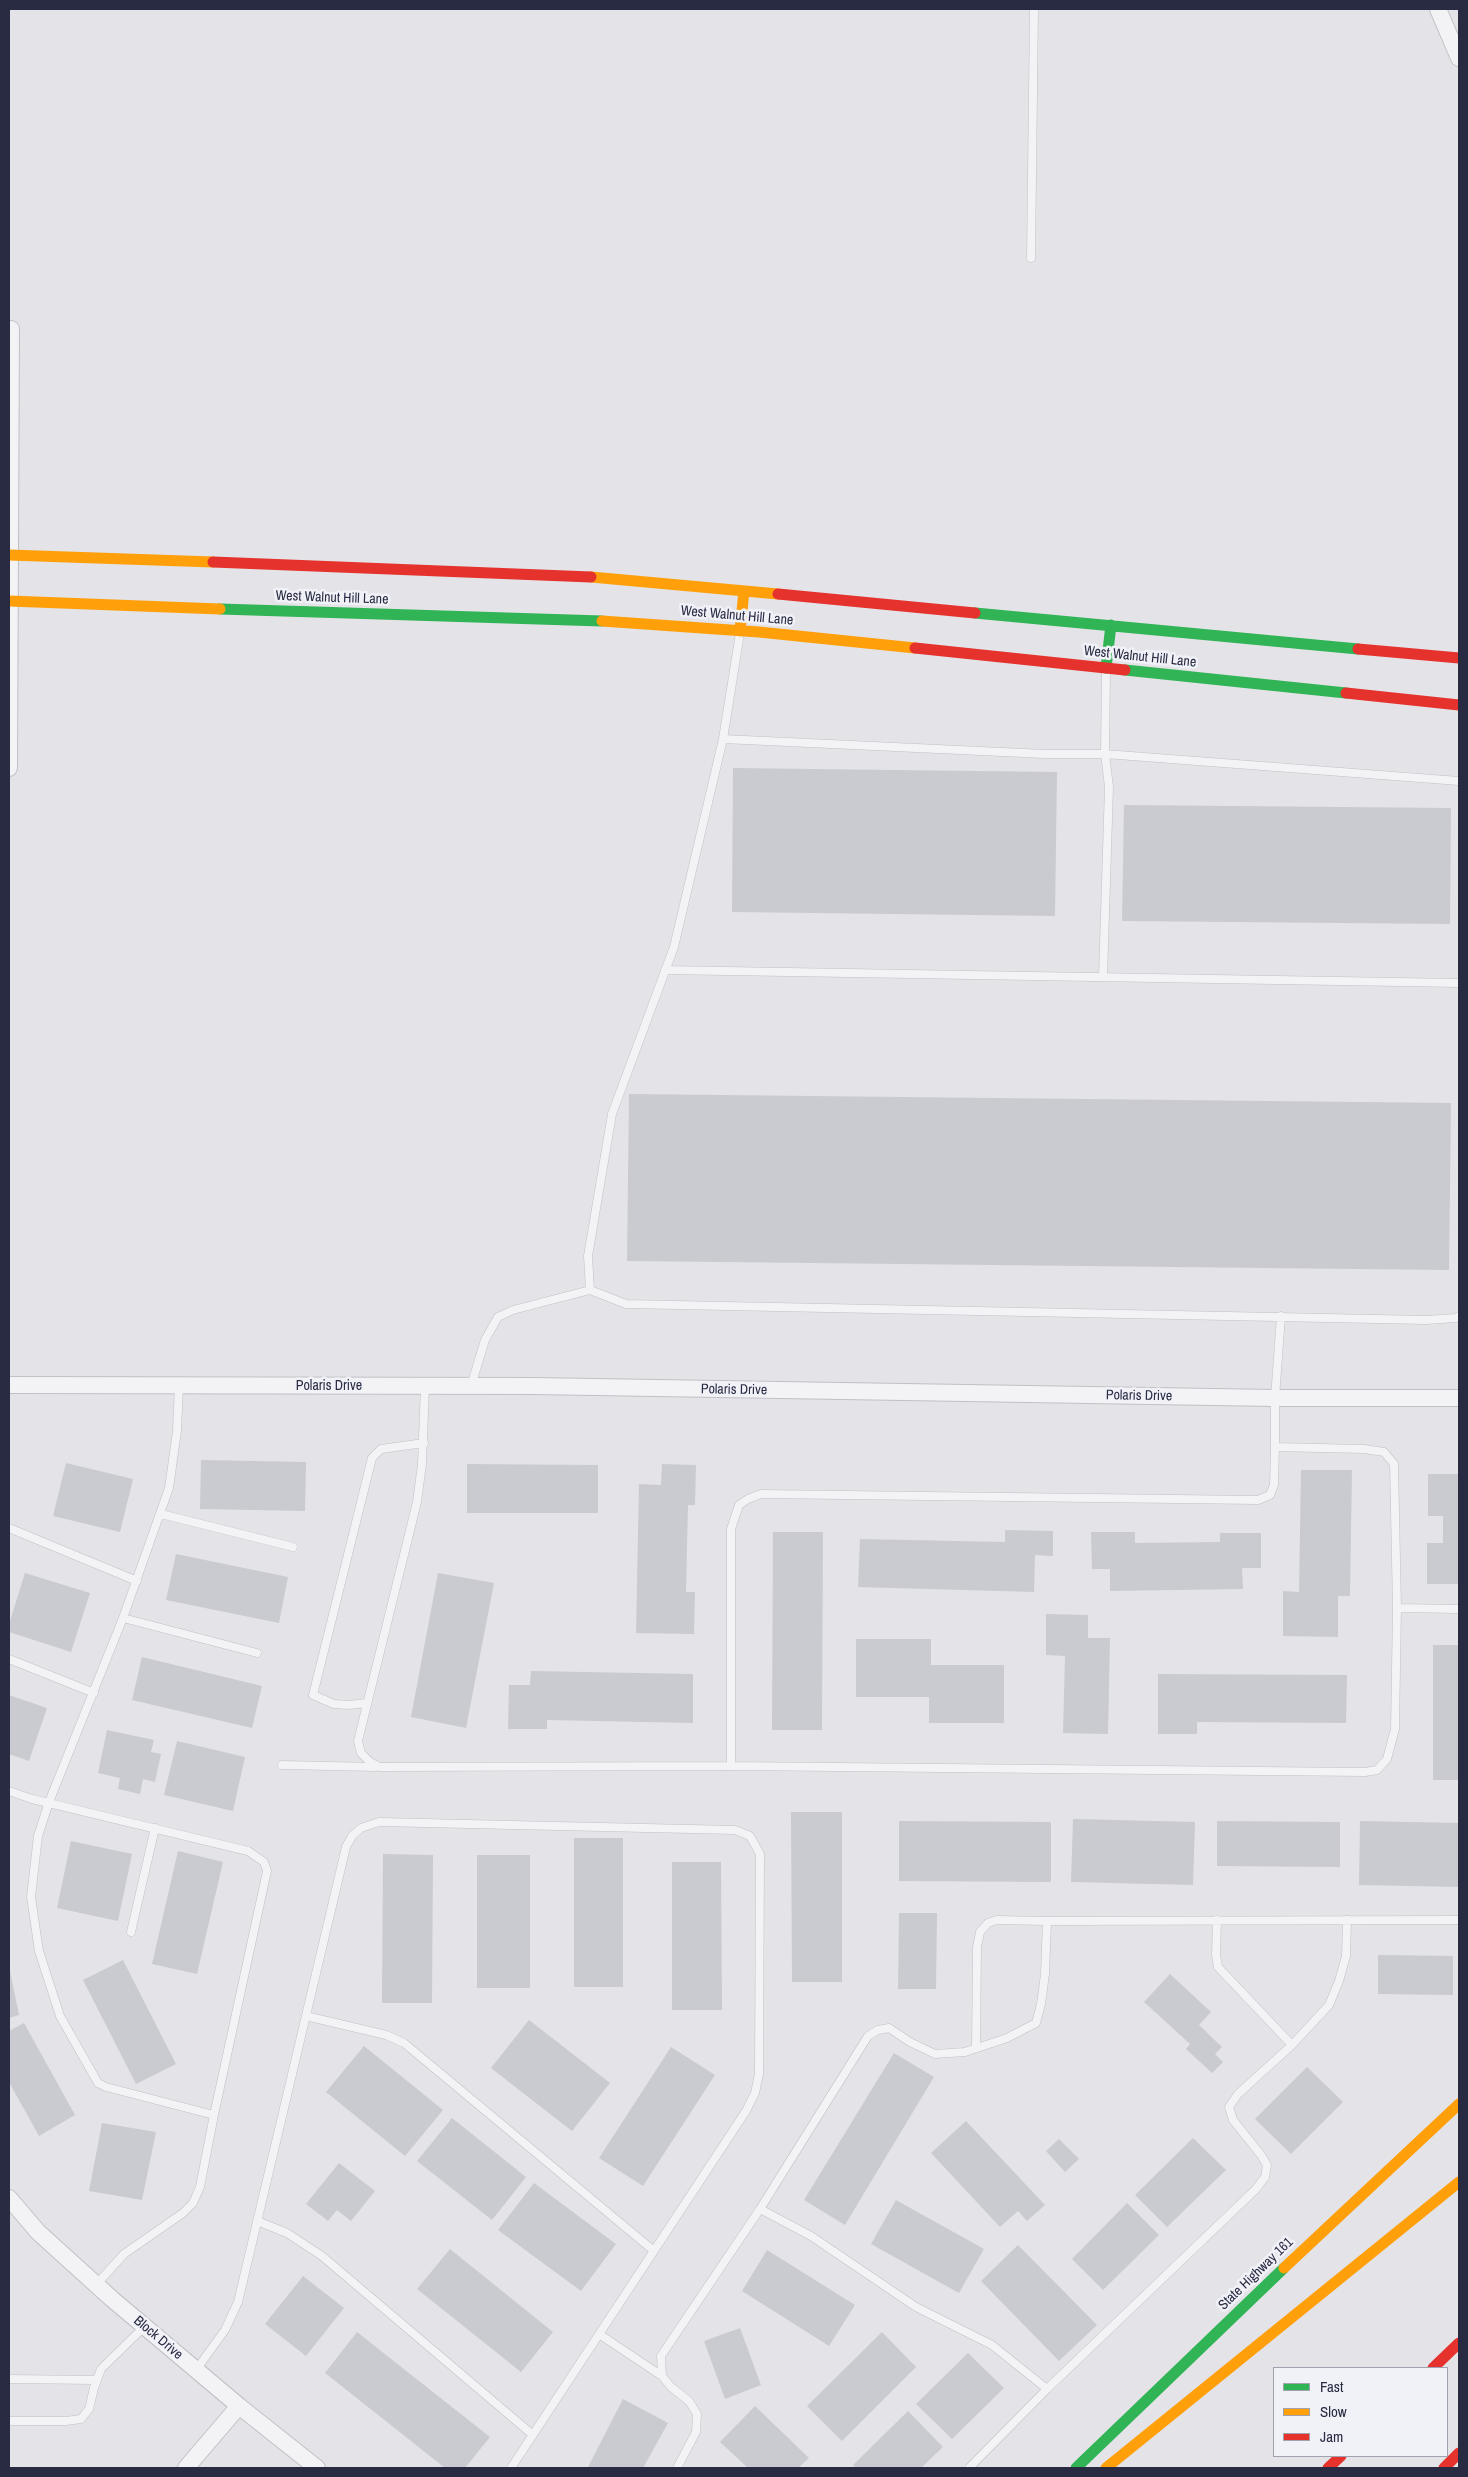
<!DOCTYPE html>
<style>
body{margin:0}
#map{position:relative;width:1468px;height:2477px;overflow:hidden;background:#e3e3e8;font-family:"Archivo Narrow",sans-serif}
canvas{display:block}
.frame{position:absolute;inset:0;border:10px solid #292b43;pointer-events:none}
.legend{position:absolute;left:1273px;top:2367px;width:175px;height:90px;box-sizing:border-box;background:#f1f2f8;border:1px solid #a1a2b0;margin:0;padding:6px 9px;list-style:none;font-size:15px;color:#292b43}
.legend li{display:flex;align-items:center;gap:10px;height:25px}
.legend b{width:25px;border:1px solid #a1a2b0}
</style>
<div id="map">
<canvas width="1468" height="2477"></canvas>
<div class="frame"></div>
<ul class="legend">
<li><b style="height:6px;background:#30b455"></b>Fast</li>
<li><b style="height:6px;background:#ff9f0a"></b>Slow</li>
<li><b style="height:6px;background:#e5322d"></b>Jam</li>
</ul>
</div>
<script>
const g = document.querySelector('canvas').getContext('2d');
g.lineJoin = 'round';
function fillPath(path, color) { g.fillStyle = color; g.fill(path, 'evenodd'); }
const poly = rows => new Path2D(rows.map(r => 'M' + r).join(''));
function stroke(path, color, width, dash) { g.strokeStyle = color; g.lineWidth = width; g.lineCap = dash ? 'butt' : 'round'; g.setLineDash(dash || []); g.stroke(path); }
function write(font, color, halo, rows, align = 'center') {
  g.font = font + ' "Archivo Narrow",sans-serif'; g.lineWidth = 5; g.setLineDash([]); g.textBaseline = 'middle'; g.strokeStyle = halo; g.fillStyle = color; for (const [text, x, y, turn = 0] of rows) {
    g.save(); g.translate(x, y); g.rotate((+turn || 0) * Math.PI / 180); g.textAlign = isNaN(turn) ? turn : align; if (halo) g.strokeText(text, 0, 0); g.fillText(text, 0, 0); g.restore();
  }
}
const building = poly([
 [733,768,1057,772,1055,916,732,912],
 [1124,805,1451,808,1450,924,1122,921],
 [629,1094,1451,1103,1449,1270,627,1261],
 [201,1460,306,1462,305,1511,200,1509],
 [66,1463,133,1479,120,1532,53,1516],
 [467,1464,598,1465,598,1513,467,1513],
 [662,1464,696,1465,695,1505,688,1505,686,1592,695,1592,694,1634,636,1633,639,1484,661,1485],
 [1301,1470,1352,1470,1350,1596,1338,1596,1338,1637,1283,1636,1283,1591,1299,1592],
 [1428,1474,1459,1474,1459,1584,1427,1584,1427,1543,1443,1543,1443,1516,1428,1516],
 [1005,1530,1053,1531,1053,1556,1035,1555,1034,1592,858,1587,860,1539,1005,1542],
 [773,1532,823,1532,822,1730,772,1730],
 [1091,1532,1135,1532,1135,1543,1220,1542,1220,1533,1261,1533,1261,1568,1242,1568,1243,1589,1110,1591,1110,1569,1092,1569],
 [176,1554,288,1577,279,1623,166,1600],
 [25,1573,90,1593,71,1652,9,1632,9,1624],
 [438,1573,494,1583,466,1728,411,1717],
 [1046,1614,1088,1615,1088,1638,1110,1638,1108,1734,1063,1733,1065,1656,1046,1655],
 [856,1639,931,1639,931,1665,1004,1665,1004,1723,929,1723,929,1697,856,1697],
 [1433,1645,1459,1645,1459,1780,1433,1780],
 [142,1657,262,1686,252,1728,132,1700],
 [531,1671,693,1674,693,1723,547,1720,547,1729,508,1729,509,1685,530,1685],
 [1158,1674,1347,1675,1346,1723,1197,1722,1197,1734,1158,1734],
 [9,1695,47,1708,29,1761,9,1754],
 [107,1730,154,1740,151,1752,161,1754,155,1782,143,1779,140,1794,118,1789,120,1778,98,1773],
 [177,1741,245,1757,233,1811,164,1795],
 [791,1812,842,1812,842,1982,792,1982],
 [1073,1819,1195,1822,1193,1885,1071,1882],
 [899,1821,1051,1822,1051,1882,899,1881],
 [1217,1821,1340,1822,1340,1867,1217,1866],
 [1360,1821,1459,1823,1459,1887,1359,1885],
 [574,1838,623,1838,623,1987,574,1987],
 [71,1841,132,1854,118,1921,57,1908],
 [178,1851,223,1862,197,1974,152,1964],
 [383,1854,433,1855,432,2003,382,2003],
 [477,1855,530,1855,530,1988,477,1988],
 [672,1862,721,1862,722,2010,672,2010],
 [899,1913,937,1913,936,1989,898,1989],
 [1378,1955,1453,1956,1453,1995,1378,1994],
 [123,1960,176,2064,136,2084,83,1980],
 [10,1971,19,2015,9,2018,9,1972],
 [1170,1974,1211,2012,1199,2025,1222,2047,1215,2054,1223,2062,1212,2073,1186,2049,1190,2044,1144,2002],
 [529,2020,610,2083,572,2131,491,2068],
 [24,2023,75,2115,39,2136,9,2082,9,2031],
 [364,2046,443,2110,405,2156,326,2092],
 [671,2047,715,2075,643,2186,599,2158],
 [894,2053,934,2077,845,2225,804,2200],
 [1307,2067,1343,2102,1291,2154,1255,2119],
 [452,2118,526,2177,492,2220,417,2161],
 [966,2121,1045,2205,1027,2221,1018,2211,1000,2227,931,2153],
 [102,2123,156,2132,142,2200,89,2191],
 [1193,2138,1226,2170,1167,2227,1135,2195],
 [1059,2139,1079,2159,1065,2172,1046,2151],
 [339,2163,375,2191,351,2221,337,2210,328,2221,306,2204],
 [534,2183,616,2244,581,2291,498,2230],
 [896,2200,984,2249,959,2293,871,2244],
 [1127,2203,1159,2235,1103,2290,1072,2259],
 [1018,2245,1097,2325,1059,2361,981,2281],
 [450,2249,553,2332,521,2372,417,2289],
 [767,2250,855,2305,829,2346,742,2291],
 [303,2276,344,2308,306,2356,265,2324],
 [740,2328,761,2385,725,2399,704,2341],
 [357,2332,490,2437,465,2468,445,2468,325,2373],
 [882,2332,916,2367,842,2441,807,2406],
 [968,2353,1004,2388,952,2439,916,2404],
 [623,2399,668,2423,643,2468,591,2468,588,2467],
 [755,2406,809,2458,798,2468,748,2468,720,2442],
 [908,2411,943,2447,921,2468,856,2468,853,2465]
]);
const lane = poly([
 [1031,258,1034,9],
 [740,633,723,739,674,947,612,1114,588,1256,590,1290,626,1304,1426,1320,1456,1318,1459,1316],
 [723,739,1045,754,1105,754,1459,781],
 [665,970,1459,983],
 [1103,977,1109,787,1105,754,1106,670],
 [179,1385,177,1431,169,1488,123,1618,49,1802,38,1836,31,1897,39,1951,60,2016,98,2083,106,2087,214,2115],
 [425,1386,422,1464,417,1502,358,1741,361,1753,370,1762,380,1767,731,1766,1365,1772,1377,1770,1387,1759,1395,1729,1397,1608,1394,1464,1384,1452,1364,1449,1275,1447,1275,1398,1281,1316],
 [471,1386,485,1340,498,1317,513,1310,590,1290],
 [161,1514,293,1547],
 [9,1528,137,1581],
 [1397,1608,1459,1609],
 [123,1618,257,1653],
 [9,1659,94,1693],
 [366,1703,349,1705,334,1704,313,1695,372,1458,381,1449,424,1443],
 [282,1765,376,1767],
 [731,1766,731,1529,739,1505,748,1499,761,1494,1258,1500,1270,1495,1274,1485,1275,1447],
 [9,1791,32,1799,248,1851,264,1862,267,1871,214,2115,200,2187,193,2203,183,2213,124,2254,96,2285],
 [1217,1920,1216,1955,1218,1967,1292,2045],
 [131,1932,155,1828],
 [306,2016,386,2035,404,2043,654,2251],
 [976,2048,977,1947,980,1932,988,1923,997,1920,1047,1921],
 [760,2209,811,2236,916,2307,992,2345,1047,2389],
 [257,2221,287,2233,322,2256,533,2435],
 [599,2334,662,2376],
 [196,2370,225,2330,238,2302,346,1847,352,1836,361,1828,379,1822,735,1830,750,1836,760,1854,759,2074,755,2093,746,2111,511,2468],
 [9,2379,97,2380],
 [9,2421,66,2421,81,2419,89,2409,94,2388,101,2369,145,2326],
 [677,2468,696,2432,697,2414,689,2401,671,2387,662,2376,661,2356,760,2209,868,2036,878,2030,889,2028,910,2042,935,2054,965,2052,1007,2038,1036,2023,1041,2004,1045,1974,1047,1921,1459,1920],
 [969,2468,1047,2389,1256,2189,1265,2177,1267,2165,1261,2155,1233,2120,1229,2107,1238,2094,1292,2045,1329,2005,1339,1981,1346,1956,1347,1920]
]);
const street = poly([
 [1438,9,1459,58],
 [9,768,11,329],
 [9,1385,533,1386,1275,1398,1459,1398],
 [9,2198,38,2232,112,2299,239,2406,317,2468],
 [186,2468,239,2406]
]);
const fast = poly([
 [220,609,602,621],
 [975,613,1358,649],
 [1106,668,1111,625],
 [1125,670,1346,693],
 [1076,2468,1284,2268]
]);
const slow = poly([
 [9,555,213,562],
 [591,577,778,594],
 [9,601,220,609],
 [602,621,759,632,915,648],
 [740,631,744,591],
 [1284,2268,1459,2104],
 [1106,2468,1459,2182]
]);
const jam = poly([
 [213,562,591,577],
 [778,594,975,613],
 [915,648,1125,670],
 [1358,649,1459,658],
 [1346,693,1459,705],
 [1433,2368,1459,2343],
 [1328,2468,1341,2456],
 [1444,2468,1459,2453]
]);
const streetNames = [
 ["West Walnut Hill Lane",332,598,2],
 ["West Walnut Hill Lane",737,616,5],
 ["West Walnut Hill Lane",1140,657,6],
 ["Polaris Drive",329,1386],
 ["Polaris Drive",734,1390,1],
 ["Polaris Drive",1139,1396,1],
 ["State Highway 161",1256,2274,-44],
 ["Block Drive",158,2338,40]
];
fillPath(building, '#cacbd1');
stroke(lane, '#c0c0c6', 9);
stroke(street, '#c0c0c6', 18);
stroke(lane, '#f3f3f5', 8);
stroke(street, '#f3f3f5', 16);
stroke(fast, '#30b455', 11);
stroke(slow, '#ff9f0a', 11);
stroke(jam, '#e5322d', 11);
write('14px', '#292b43', '#f1f2f8', streetNames);
</script>
